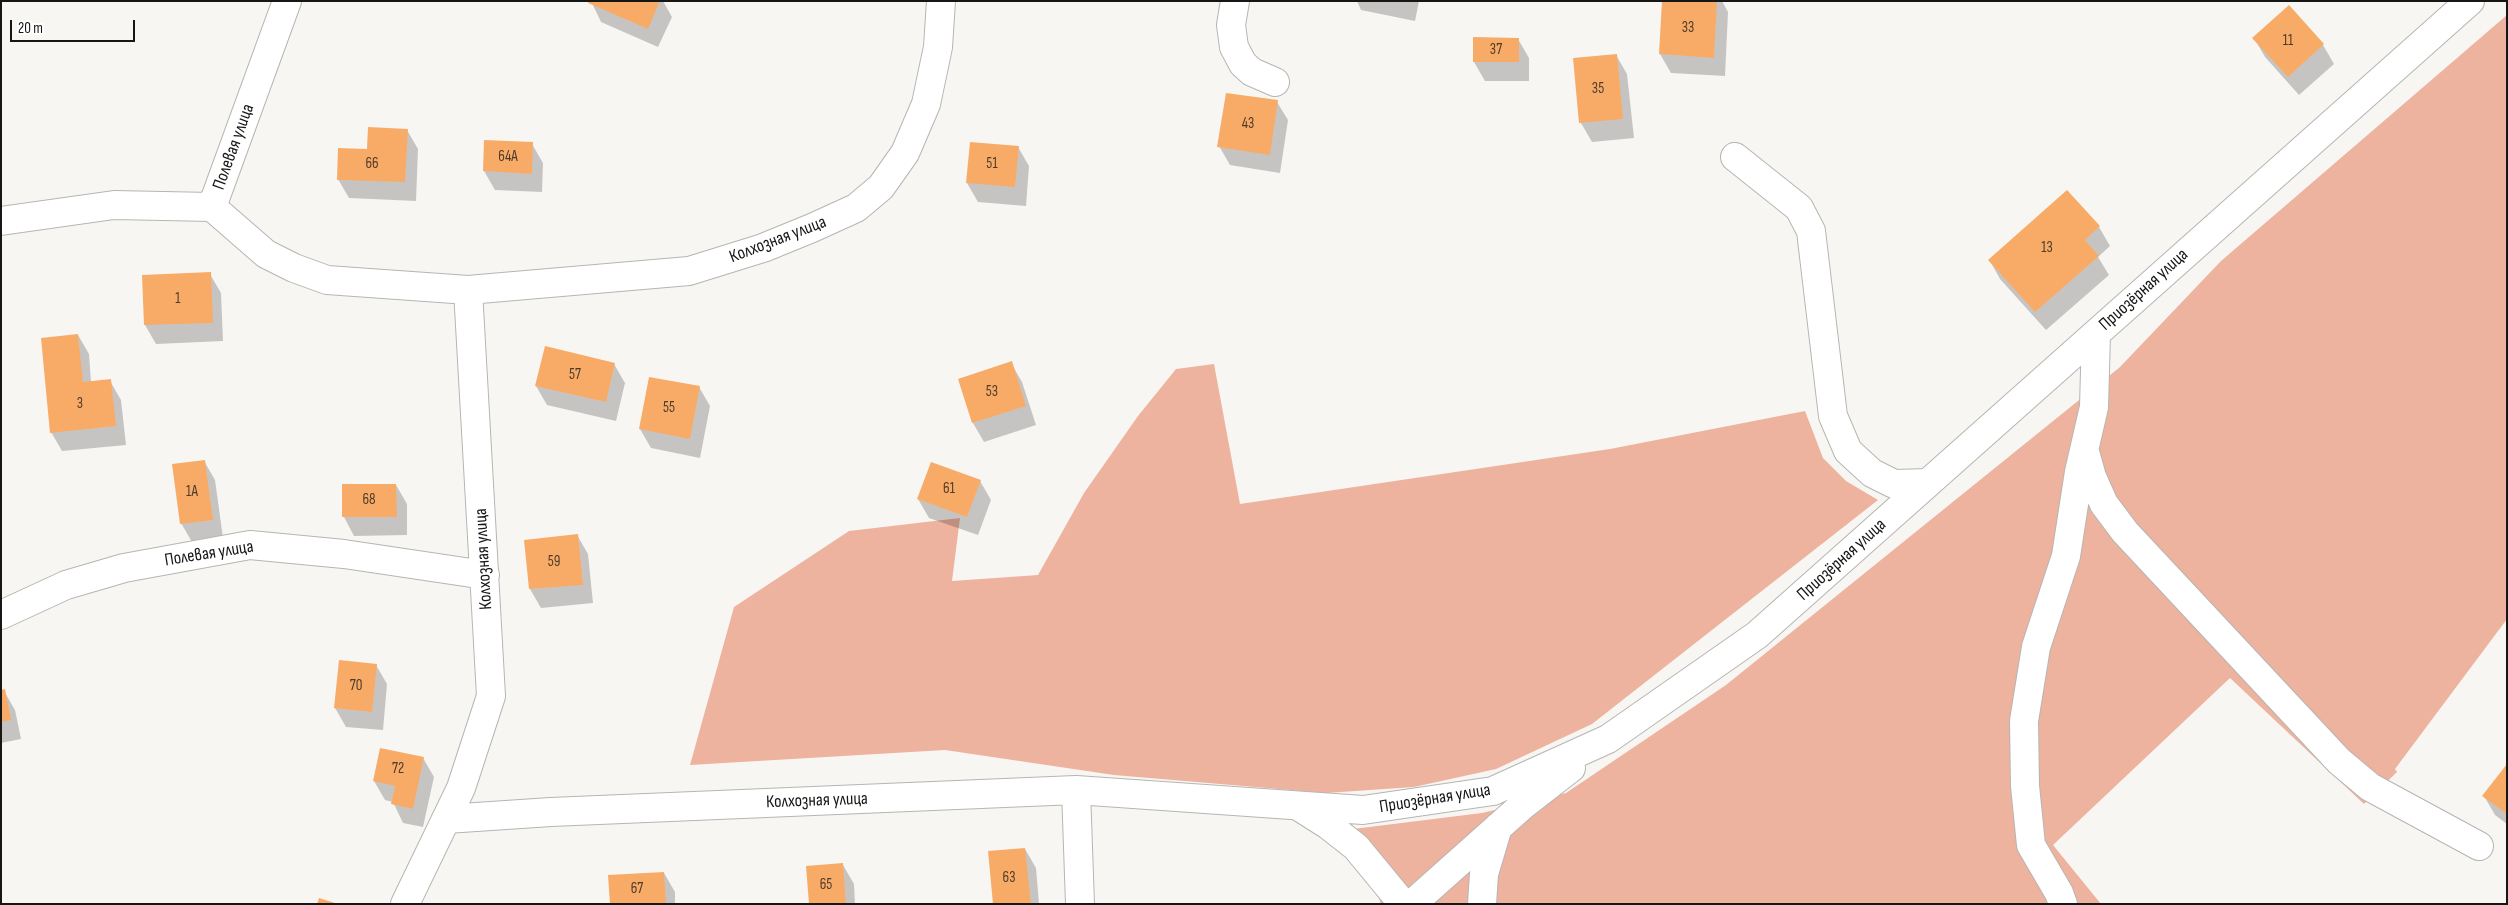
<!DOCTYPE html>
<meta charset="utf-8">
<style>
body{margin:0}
#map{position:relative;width:2508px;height:905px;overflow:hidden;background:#f8f6f3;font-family:"Sofia Sans Condensed",sans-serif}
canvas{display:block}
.frame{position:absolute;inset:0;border:2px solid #161615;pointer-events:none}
.scale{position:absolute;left:10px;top:20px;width:125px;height:22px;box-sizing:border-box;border:2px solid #161615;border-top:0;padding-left:6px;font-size:15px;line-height:18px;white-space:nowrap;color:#161615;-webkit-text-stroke:4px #fff;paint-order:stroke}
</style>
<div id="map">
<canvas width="2508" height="905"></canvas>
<div class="frame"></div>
<div class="scale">20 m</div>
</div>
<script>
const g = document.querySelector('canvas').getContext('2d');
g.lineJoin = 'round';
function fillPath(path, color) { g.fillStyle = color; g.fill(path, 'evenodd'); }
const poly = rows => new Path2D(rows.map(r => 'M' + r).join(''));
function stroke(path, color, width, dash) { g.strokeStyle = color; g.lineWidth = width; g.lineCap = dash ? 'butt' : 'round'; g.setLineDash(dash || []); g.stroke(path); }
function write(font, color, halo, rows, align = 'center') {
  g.font = font + ' "Sofia Sans Condensed",sans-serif'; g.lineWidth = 4; g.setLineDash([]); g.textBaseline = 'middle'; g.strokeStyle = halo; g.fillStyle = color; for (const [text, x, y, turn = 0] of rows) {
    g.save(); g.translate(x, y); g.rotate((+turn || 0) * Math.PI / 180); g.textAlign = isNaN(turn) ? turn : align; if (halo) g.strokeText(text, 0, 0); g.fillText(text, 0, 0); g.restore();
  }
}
const green = poly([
 [2507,15,2507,619,2395,769,2397,772,2364,804,2230,678,2053,845,2101,904,1381,904,1353,829,1482,813,1566,793,1726,685,2120,367,2221,261],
 [1214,364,1240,504,1610,449,1805,411,1823,458,1846,481,1878,500,1592,724,1496,769,1414,787,1326,793,1114,775,945,750,690,765,734,607,849,531,960,518,952,581,1038,575,1084,493,1138,416,1176,369]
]);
const shadow = poly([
 [591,1,663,1,672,17,658,47,601,22],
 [1357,1,1419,1,1415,21,1361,10],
 [1664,1,1722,1,1728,12,1725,76,1671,73,1660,54],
 [2289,7,2323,45,2334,64,2299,95,2265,57,2254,38],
 [1518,39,1529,58,1529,81,1485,81,1474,62],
 [1616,55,1627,74,1634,138,1592,142,1581,123,1575,59],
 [1277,102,1288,120,1280,173,1230,165,1219,146],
 [407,130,418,149,416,201,349,198,338,179,368,150],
 [532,144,543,163,542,192,495,190,484,171],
 [1018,147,1029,166,1026,206,978,202,967,183],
 [2067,192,2099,227,2110,246,2098,257,2109,275,2046,330,2000,279,1990,261],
 [210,274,221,293,223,341,156,344,145,325,143,276],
 [78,335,89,354,91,382,110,381,121,400,126,445,62,451,51,432],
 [1011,363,1022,382,1036,425,984,442,973,423,959,379],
 [614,364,625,383,616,421,547,405,536,386],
 [650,378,699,387,710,406,700,458,651,448,640,429],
 [204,461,215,480,223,538,192,542,181,523],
 [980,481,991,500,978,535,929,518,918,499],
 [396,485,407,504,407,535,354,536,344,517,343,486],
 [577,535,588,554,593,603,541,608,530,589,526,541],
 [376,665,387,684,383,730,346,727,335,708],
 [1,691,4,691,15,710,21,739,1,743],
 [423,758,434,777,423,827,403,823,393,802,385,800,374,781],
 [2507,766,2507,824,2495,815,2484,796],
 [1025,849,1036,868,1039,904,995,904],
 [843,865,854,884,855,904,810,904],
 [664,873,675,892,675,904,611,904]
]);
const building = poly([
 [589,1,660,1,648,29,588,3],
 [1662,1,1717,1,1714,58,1659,54],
 [2289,5,2324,44,2288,77,2252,38],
 [1473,37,1519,38,1519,62,1473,62],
 [1617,54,1623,119,1579,123,1573,58],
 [1226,93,1278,100,1270,155,1217,147],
 [368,127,408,129,405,182,337,180,338,148,367,149],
 [484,140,533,142,532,174,483,171],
 [970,142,1019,146,1015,187,966,183],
 [2067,190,2100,226,2085,240,2099,256,2035,312,1988,260],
 [211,272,213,323,144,325,142,275],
 [78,334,83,382,111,379,116,426,50,433,41,338],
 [545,346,615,363,606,402,535,386],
 [1012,361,1026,406,972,423,958,379],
 [649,377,700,386,690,439,639,429],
 [205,460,213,520,180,524,172,464],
 [931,462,981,480,967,517,917,499],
 [342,484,396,484,397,517,342,517],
 [578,534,583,585,529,589,524,540],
 [339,660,377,664,372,712,334,708],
 [5,689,11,720,1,722,1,690],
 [380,748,424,757,413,809,391,804,395,786,373,781],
 [2507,764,2507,814,2482,796],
 [1025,848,1031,904,993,904,988,851],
 [843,863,846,904,809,904,806,866],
 [664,872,666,904,610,904,608,875],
 [319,898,335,903,335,904,317,904]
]);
const minor = poly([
 [1235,1,1231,25,1234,47,1243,64,1252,72,1275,82],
 [1735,157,1799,208,1811,231,1833,416,1848,451,1872,473,1894,484,1928,483],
 [212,207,266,254,294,268,327,280,468,290,689,271,763,248,812,228,856,208,881,187,905,153,926,104,938,47,941,1],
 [1,221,114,205,212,207,287,1],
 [2085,452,2092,477,2104,504,2125,532,2339,761,2370,787,2479,846],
 [1,615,66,585,124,568,250,545,344,554,485,575],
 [1076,790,1080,904],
 [1298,806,1328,825,1356,847,1403,904],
 [446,819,551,812,1076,790,1363,810,1493,791,1608,739,1757,635,2470,1],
 [405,904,461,788,491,696,468,290],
 [1412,904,1522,806,1571,768],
 [1482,904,1484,874,1498,827],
 [2063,904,2059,893,2031,845,2025,786,2024,721,2036,647,2066,556,2079,472,2094,407,2096,334]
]);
const numberNames = [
 ["33",1688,28],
 ["11",2288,41],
 ["37",1496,50],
 ["35",1598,89],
 ["43",1248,124],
 ["64А",508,157],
 ["66",372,164],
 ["51",992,164],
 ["13",2047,248],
 ["1",178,299],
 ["57",575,375],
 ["53",992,392],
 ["3",80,404],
 ["55",669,408],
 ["61",949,489],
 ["1А",192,492],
 ["68",369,500],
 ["59",554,562],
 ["70",356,686],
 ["72",398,769],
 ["63",1009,878],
 ["65",826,885],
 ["67",637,889]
];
const streetNames = [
 ["Полевая улица",234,147,-70],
 ["Колхозная улица",778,240,-21],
 ["Приозёрная улица",2144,290,-42],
 ["Полевая улица",209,554,-9],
 ["Колхозная улица",484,559,-93],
 ["Приозёрная улица",1842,560,-42],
 ["Приозёрная улица",1435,799,-9],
 ["Колхозная улица",817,801,-2]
];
fillPath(green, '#eeb39e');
fillPath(shadow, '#0003');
fillPath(building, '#f8ab67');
stroke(minor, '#b6b5b2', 30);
stroke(minor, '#fff', 28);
write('15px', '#4e3b2a', null, numberNames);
write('18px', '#161615', '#fff', streetNames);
</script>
